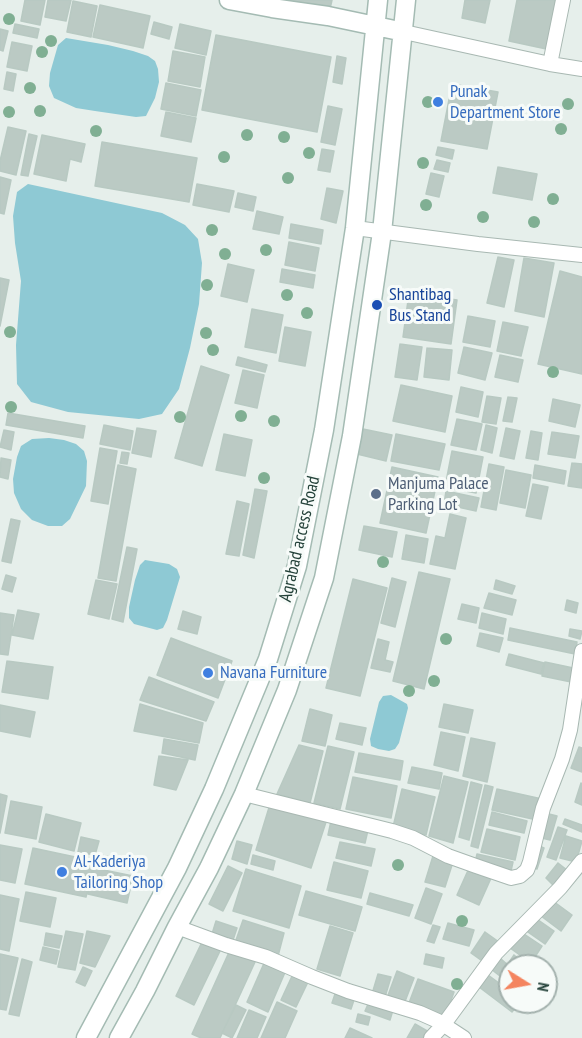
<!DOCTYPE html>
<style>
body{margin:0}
#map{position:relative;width:582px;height:1038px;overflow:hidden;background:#e6efeb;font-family:"PT Sans Narrow",sans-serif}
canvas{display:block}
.north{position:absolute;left:498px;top:954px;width:60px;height:60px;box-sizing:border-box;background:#f7fbf9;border:2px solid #a3b1ad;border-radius:50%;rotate:101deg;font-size:16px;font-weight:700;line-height:24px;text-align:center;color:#24423a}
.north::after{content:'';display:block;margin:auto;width:21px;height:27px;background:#f4845f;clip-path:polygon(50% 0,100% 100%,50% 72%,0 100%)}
</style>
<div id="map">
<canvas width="582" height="1038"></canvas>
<div class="north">N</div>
</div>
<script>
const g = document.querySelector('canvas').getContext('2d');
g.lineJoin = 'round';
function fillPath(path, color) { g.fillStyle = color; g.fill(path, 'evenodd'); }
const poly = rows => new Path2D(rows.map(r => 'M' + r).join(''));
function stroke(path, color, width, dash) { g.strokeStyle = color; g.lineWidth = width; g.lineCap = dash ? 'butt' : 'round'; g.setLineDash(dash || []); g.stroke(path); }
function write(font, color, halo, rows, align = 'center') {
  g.font = font + ' "PT Sans Narrow",sans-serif'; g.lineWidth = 6; g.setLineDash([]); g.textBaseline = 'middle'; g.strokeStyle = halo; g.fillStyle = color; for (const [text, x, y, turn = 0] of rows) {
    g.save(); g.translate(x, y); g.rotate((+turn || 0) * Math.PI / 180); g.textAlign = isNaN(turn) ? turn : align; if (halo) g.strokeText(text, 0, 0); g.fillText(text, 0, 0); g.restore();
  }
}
const water = poly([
 [66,38,108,45,133,51,148,56,155,61,158,69,159,82,155,98,146,116,136,117,95,111,76,108,54,98,49,86,50,73,58,45],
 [28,184,162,213,185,225,198,239,202,263,199,304,190,348,179,389,162,414,139,419,68,412,31,402,17,384,16,345,21,281,15,243,13,216,17,192],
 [49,438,64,440,76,444,84,451,87,461,86,486,70,519,62,526,48,526,32,520,21,509,14,493,13,479,17,457,21,446,32,439],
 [145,560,169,564,177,569,180,577,167,620,163,628,157,630,134,624,129,618,129,607,135,580,140,565],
 [391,695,407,704,408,708,399,743,395,749,389,751,378,749,371,746,370,739,379,702,383,696]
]);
const building = poly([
 [25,0,45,0,40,25,21,21,25,0],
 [48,0,71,0,66,21,45,17,48,0],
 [281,0,332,0,330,9,281,0],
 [465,0,490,0,485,23,462,18,465,0],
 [517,0,560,0,551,50,509,41,517,0],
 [73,1,97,6,91,37,67,32,73,1],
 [100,5,150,16,143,48,93,37,100,5],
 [154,22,172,27,169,39,151,34,154,22],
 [15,24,39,29,37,38,13,33,15,24],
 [180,24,211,31,206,55,175,48,180,24],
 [0,29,8,31,3,51,0,50,0,29],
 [216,35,331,57,317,132,202,110,216,35],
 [12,42,32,46,27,71,7,67,12,42],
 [173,51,205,57,200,87,168,81,173,51],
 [337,56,346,58,342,84,333,82,337,56],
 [7,72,16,74,13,91,4,89,7,72],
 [166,83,201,90,196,116,161,109,166,83],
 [452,84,498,92,487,149,441,141,452,84],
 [328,106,342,109,335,145,321,142,328,106],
 [166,112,196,118,191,142,161,136,166,112],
 [8,127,26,131,16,175,0,171,0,161,8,127],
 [29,134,37,136,28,176,21,175,29,134],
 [42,135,85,144,81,162,70,159,66,181,34,174,42,135],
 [102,142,197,158,189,202,95,186,102,142],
 [438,147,454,150,452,159,436,155,438,147],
 [322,149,334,151,330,172,318,170,322,149],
 [437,160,450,163,448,172,434,169,437,160],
 [498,167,537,174,532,200,493,193,498,167],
 [431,173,444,176,439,197,426,194,431,173],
 [0,177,11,180,4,214,0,213,0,177],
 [197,184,234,191,229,212,193,205,197,184],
 [327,188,343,191,336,223,321,219,327,188],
 [238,193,256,197,253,211,235,207,238,193],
 [257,211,283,217,279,234,253,229,257,211],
 [291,224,323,230,321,244,289,238,291,224],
 [289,242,319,248,315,271,285,265,289,242],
 [498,257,514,260,504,307,487,303,498,257],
 [524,258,554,263,544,317,515,311,524,258],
 [228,264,254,270,247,302,221,296,228,264],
 [282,269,315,275,313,288,280,282,282,269],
 [560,271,582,277,582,374,538,364,560,271],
 [0,278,9,280,0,326,0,278],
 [409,293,457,300,451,344,403,337,409,293],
 [252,309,283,315,276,353,245,347,252,309],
 [468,316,495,321,490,347,463,342,468,316],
 [503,322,528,327,521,356,497,351,503,322],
 [285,327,311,332,305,366,279,361,285,327],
 [400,344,422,347,417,380,395,377,400,344],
 [464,347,492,353,485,380,458,373,464,347],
 [427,348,452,350,449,380,424,377,427,348],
 [500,355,523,360,518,382,495,377,500,355],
 [238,357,267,365,265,372,236,365,238,357],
 [201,366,229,375,202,466,175,458,201,366],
 [243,370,264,375,257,408,235,403,243,370],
 [401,385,452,396,445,432,393,421,401,385],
 [461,387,483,392,478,417,456,412,461,387],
 [487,396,501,398,496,424,482,422,487,396],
 [508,397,517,398,512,422,503,421,508,397],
 [553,399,580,405,575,427,549,421,553,399],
 [8,413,85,426,83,438,6,425,8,413],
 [457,419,482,424,476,450,451,445,457,419],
 [104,425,133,431,130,450,100,444,104,425],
 [486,425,497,428,492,453,481,450,486,425],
 [137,428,156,431,151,457,132,453,137,428],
 [506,428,520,431,514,459,500,456,506,428],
 [363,429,392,435,386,461,357,454,363,429],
 [4,430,14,432,11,450,0,447,4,430],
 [531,431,542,433,538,460,526,458,531,431],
 [552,432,579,436,575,458,548,454,552,432],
 [224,434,252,440,245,476,216,470,224,434],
 [396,434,445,444,439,470,391,461,396,434],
 [100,448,117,451,108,504,91,501,100,448],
 [452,451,483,457,476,493,445,487,452,451],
 [122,452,129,453,127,464,120,463,122,452],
 [1,458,11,460,8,479,0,477,1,458],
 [572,463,582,464,582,488,568,486,572,463],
 [489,464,504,467,496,510,481,507,489,464],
 [118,465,136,469,116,581,98,578,118,465],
 [535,465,566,471,564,484,533,478,535,465],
 [392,467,438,477,426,533,380,523,392,467],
 [506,470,531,475,525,508,500,503,506,470],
 [533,484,548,487,541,519,526,516,533,484],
 [255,489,267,491,254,558,243,555,255,489],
 [446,491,479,498,476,511,444,504,446,491],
 [237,501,249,504,239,556,226,554,237,501],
 [450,514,466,518,455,569,430,564,436,536,445,538,450,514],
 [11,519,20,521,11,563,2,561,11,519],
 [364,526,397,532,392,557,359,550,364,526],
 [406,535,428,539,424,563,402,559,406,535],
 [127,547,137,549,123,622,112,619,127,547],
 [419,572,450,579,424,689,393,681,419,572],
 [6,575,16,578,12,592,2,589,6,575],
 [392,578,406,582,395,627,381,623,392,578],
 [353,579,387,588,360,696,326,688,353,579],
 [96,580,117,584,109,619,88,614,96,580],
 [496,580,515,586,512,594,494,589,496,580],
 [489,593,516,600,512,615,484,608,489,593],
 [567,600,578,603,576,613,565,610,567,600],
 [462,604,479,608,476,623,458,619,462,604],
 [18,610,39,614,33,639,12,635,18,610],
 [183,611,201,617,197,634,178,629,183,611],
 [0,613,14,615,8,655,0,654,0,613],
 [482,613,506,619,503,634,479,628,482,613],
 [510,628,577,642,575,654,508,640,510,628],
 [570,629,582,631,580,639,569,636,570,629],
 [480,633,503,638,499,652,477,646,480,633],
 [171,638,232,661,218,698,157,675,171,638],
 [378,639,389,642,385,660,393,662,390,672,371,668,378,639],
 [509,654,544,663,541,674,506,665,509,654],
 [7,661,53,667,48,699,2,692,7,661],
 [545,662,578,669,576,683,542,676,545,662],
 [149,677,214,702,206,721,140,700,149,677],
 [140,704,203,723,199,743,134,731,140,704],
 [444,704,473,710,468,733,439,727,444,704],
 [0,705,35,712,30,737,0,731,0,705],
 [310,709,332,715,325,746,302,741,310,709],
 [340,723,366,728,362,745,336,739,340,723],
 [441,732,465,737,458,771,434,765,441,732],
 [471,738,495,743,487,782,463,776,471,738],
 [164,739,198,745,195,760,162,753,164,739],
 [299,745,323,751,310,803,277,794,299,745],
 [328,746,354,752,340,809,314,803,328,746],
 [579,747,582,748,582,772,571,768,579,747],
 [359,753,403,761,400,780,355,772,359,753],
 [159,756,188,760,176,790,154,785,159,756],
 [412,767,442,773,439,789,408,783,412,767],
 [444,776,468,782,453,843,429,836,444,776],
 [353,777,397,786,391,818,346,809,353,777],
 [471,782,482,785,469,840,459,837,471,782],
 [581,783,582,784,582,805,575,802,581,783],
 [485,785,493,787,478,848,471,846,485,785],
 [402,789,435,797,426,835,393,827,402,789],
 [497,789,542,799,537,820,492,810,497,789],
 [0,794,7,796,0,833,0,794],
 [11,801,42,807,36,839,5,833,11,801],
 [271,801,327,819,311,868,256,850,271,801],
 [492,812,527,821,524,833,489,825,492,812],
 [545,813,557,816,550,840,538,837,545,813],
 [46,814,81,823,74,851,39,842,46,814],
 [565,819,582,825,582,832,563,824,565,819],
 [331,821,368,830,365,843,328,835,331,821],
 [558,827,567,830,556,860,547,857,558,827],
 [487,829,520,837,515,860,481,852,487,829],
 [566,836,582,841,576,862,560,858,566,836],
 [81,837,99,841,95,855,78,852,81,837],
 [237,841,252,845,247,864,232,859,237,841],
 [340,842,375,849,371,866,336,858,340,842],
 [0,845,22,849,15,883,0,880,0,845],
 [537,845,544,848,537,869,530,867,537,845],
 [33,848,94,861,86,897,25,884,33,848],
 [477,854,513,862,511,871,475,863,477,854],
 [100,855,132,861,131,870,98,863,100,855],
 [253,855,275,861,273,870,251,864,253,855],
 [433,856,453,862,445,887,425,882,433,856],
 [334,862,368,871,361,898,327,890,334,862],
 [558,863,567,870,553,885,546,878,558,863],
 [228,866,242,873,223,911,209,904,228,866],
 [470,866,492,876,479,905,457,895,470,866],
 [94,868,133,876,127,903,88,894,94,868],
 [246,869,301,886,289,928,233,911,246,869],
 [426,888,442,894,431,924,415,918,426,888],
 [306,891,362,907,355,931,299,915,306,891],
 [26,892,56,898,50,927,20,921,26,892],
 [370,893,413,905,409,916,367,904,370,893],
 [0,895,19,899,9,951,0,949,0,895],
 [553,901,572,915,561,931,541,916,553,901],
 [534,917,554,931,545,944,525,930,534,917],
 [243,920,284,933,278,956,235,943,243,920],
 [216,921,237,928,233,940,212,934,216,921],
 [448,923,474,930,469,946,443,939,448,923],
 [433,925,440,927,434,943,427,941,433,925],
 [330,926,353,933,340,976,317,969,330,926],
 [66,931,83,934,75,970,58,967,66,931],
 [87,931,110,936,95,967,80,963,87,931],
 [485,932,499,942,485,963,471,953,485,932],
 [521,932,542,946,531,963,510,948,521,932],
 [46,933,62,936,59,948,44,945,46,933],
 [203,940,221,949,194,1005,176,996,203,940],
 [43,947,59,951,56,964,40,960,43,947],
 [230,950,255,962,220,1038,201,1038,192,1034,230,950],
 [0,954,18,958,6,1010,0,1009,0,954],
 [426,954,444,958,442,968,424,964,426,954],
 [514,955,527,966,516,966,510,961,514,955],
 [500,958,510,967,510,984,491,969,500,958],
 [22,959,32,962,19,1016,9,1014,22,959],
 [265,961,286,970,268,1012,247,1002,265,961],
 [83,967,92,971,85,986,76,982,83,967],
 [397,971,414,978,404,1004,387,998,397,971],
 [293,974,308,982,296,1007,281,1000,293,974],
 [378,974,391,977,385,997,372,994,378,974],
 [488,975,510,991,510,1002,520,1002,512,1012,479,987,488,975],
 [418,979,454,992,445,1017,409,1003,418,979],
 [336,991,355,997,351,1009,332,1003,336,991],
 [277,1002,297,1011,285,1038,261,1038,277,1002],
 [369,1002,393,1010,390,1020,365,1011,369,1002],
 [236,1005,246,1010,232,1038,222,1033,236,1005],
 [249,1010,266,1017,257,1038,237,1038,249,1010],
 [358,1014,370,1017,368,1025,356,1022,358,1014],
 [415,1024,429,1032,425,1038,407,1038,415,1024],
 [350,1028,372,1038,345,1038,350,1028]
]);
const street = poly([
 [404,32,550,64,563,0],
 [550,64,582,69],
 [355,228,478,244,582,255],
 [244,794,392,831,413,838,448,856,476,866,511,878,520,876,527,870,530,862,543,808,562,759,570,730,582,651],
 [177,927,226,945,266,957,312,977,348,991,420,1013,438,1021,464,1038],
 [431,1038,444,1024,496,953,560,888,582,861]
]);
const secondary = poly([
 [229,0,272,8,328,16,404,32],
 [86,1038,177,868,214,789,268,659,297,566,324,430,355,228,378,0],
 [119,1038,145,991,177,927,209,868,244,794,287,690,324,578,352,436,382,232,406,0]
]);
const trees = [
 [9,19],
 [51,41],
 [42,52],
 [30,88],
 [428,102],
 [568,104],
 [40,111],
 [9,112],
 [561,129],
 [96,131],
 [247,135],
 [284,137],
 [309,153],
 [224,157],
 [423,163],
 [288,178],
 [553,199],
 [426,205],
 [483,217],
 [534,222],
 [212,230],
 [266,250],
 [225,254],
 [207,285],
 [287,295],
 [307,313],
 [10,332],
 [206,333],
 [213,350],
 [553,372],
 [11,407],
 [241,416],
 [180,417],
 [274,421],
 [264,478],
 [383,562],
 [446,639],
 [434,681],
 [409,691],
 [398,865],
 [462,921],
 [457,984]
];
const markers = [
 [438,102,6,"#3f7fe0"],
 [377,305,6,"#1a4fb4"],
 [376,494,6,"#5c6f8a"],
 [208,673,6,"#3f7fe0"],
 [62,872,6,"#3f7fe0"]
];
const shopNames = [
 ["Punak",450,92],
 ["Department Store",450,113],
 ["Navana Furniture",220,673],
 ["Al-Kaderiya",74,862],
 ["Tailoring Shop",74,883]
];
const transitNames = [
 ["Shantibag",389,295],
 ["Bus Stand",389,316]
];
const serviceNames = [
 ["Manjuma Palace",388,484],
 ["Parking Lot",388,505]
];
const streetNames = [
 ["Agrabad access Road",300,539,-77]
];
fillPath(water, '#8ec9d4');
fillPath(building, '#bbcac4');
stroke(building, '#b8c9c2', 1.5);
stroke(street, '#a8b8b2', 16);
stroke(secondary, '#a4bbb3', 21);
stroke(street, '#fff', 14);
stroke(secondary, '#fff', 18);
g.fillStyle = '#80af93';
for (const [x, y] of trees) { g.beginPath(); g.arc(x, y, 6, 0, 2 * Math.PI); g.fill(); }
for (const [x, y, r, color] of markers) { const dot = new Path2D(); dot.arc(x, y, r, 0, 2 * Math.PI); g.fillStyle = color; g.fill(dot); stroke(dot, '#f7fbf9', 2); }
write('18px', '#366cbe', '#f7fbf9', shopNames, 'left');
write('18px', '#164399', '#f7fbf9', transitNames, 'left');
write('18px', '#4e5e75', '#f7fbf9', serviceNames, 'left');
write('18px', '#24423a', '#f7fbf9', streetNames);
</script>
